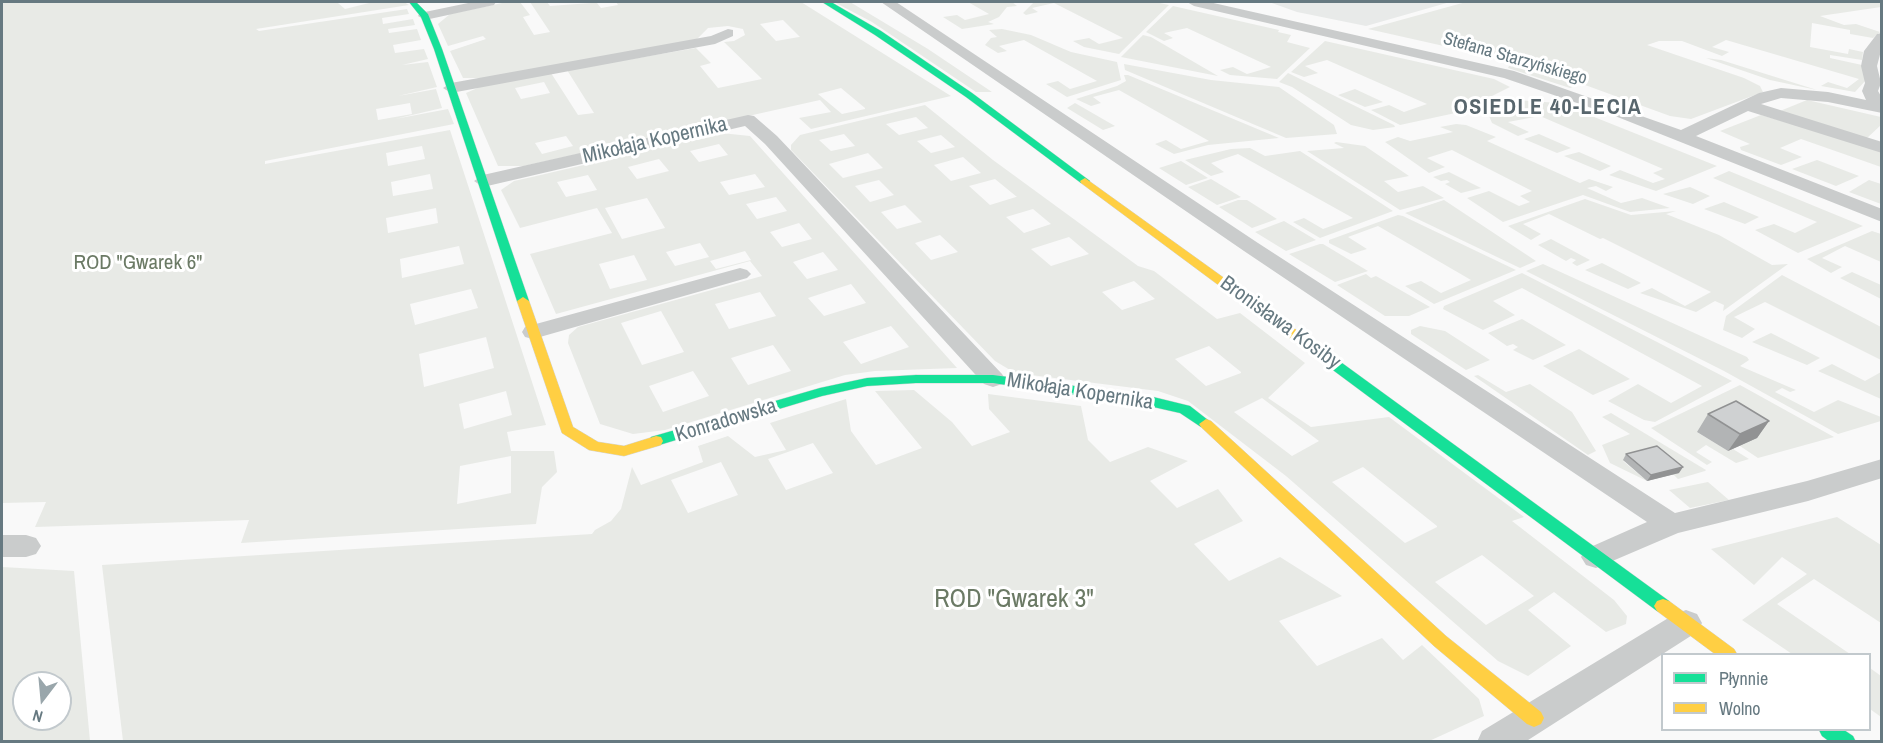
<!DOCTYPE html>
<meta charset="utf-8">
<style>
body{margin:0}
#map{position:relative;width:1883px;height:743px;overflow:hidden;background:#f9f9f9;font-family:"Archivo Narrow",sans-serif}
canvas{display:block}
.frame{position:absolute;inset:0;border:3px solid #667981;pointer-events:none}
.legend{position:absolute;left:1661px;top:653px;width:210px;height:78px;box-sizing:border-box;background:#fff;border:2px solid #c2c9cd;margin:0;padding:8px 10px;list-style:none;font-size:18px;color:#667981}
.legend li{display:flex;align-items:center;gap:12px;height:30px}
.legend b{width:30px;border:2px solid #c2c9cd}
.north{position:absolute;left:12px;top:671px;width:60px;height:60px;box-sizing:border-box;background:#fff;border:2px solid #c2c9cd;border-radius:50%;rotate:196deg;font-size:16px;font-weight:700;line-height:24px;text-align:center;color:#667981}
.north::after{content:'';display:block;margin:auto;width:21px;height:27px;background:#99a6ab;clip-path:polygon(50% 0,100% 100%,50% 72%,0 100%)}
</style>
<div id="map">
<canvas width="1883" height="743"></canvas>
<div class="frame"></div>
<ul class="legend">
<li><b style="height:8px;background:#16e098"></b>Płynnie</li>
<li><b style="height:8px;background:#ffcf43"></b>Wolno</li>
</ul>
<div class="north">N</div>
</div>
<script>
const g = document.querySelector('canvas').getContext('2d');
g.lineJoin = 'round';
function fillPath(path, color) { g.fillStyle = color; g.fill(path, 'evenodd'); }
const poly = rows => new Path2D(rows.map(r => 'M' + r).join(''));
function stroke(path, color, width, dash) { g.strokeStyle = color; g.lineWidth = width; g.lineCap = dash ? 'butt' : 'round'; g.setLineDash(dash || []); g.stroke(path); }
function write(font, color, halo, rows, align = 'center') {
  g.font = font + ' "Archivo Narrow",sans-serif'; g.lineWidth = 6; g.setLineDash([]); g.textBaseline = 'middle'; g.strokeStyle = halo; g.fillStyle = color; for (const [text, x, y, turn = 0] of rows) {
    g.save(); g.translate(x, y); g.rotate((+turn || 0) * Math.PI / 180); g.textAlign = isNaN(turn) ? turn : align; if (halo) g.strokeText(text, 0, 0); g.fillText(text, 0, 0); g.restore();
  }
}
const built = poly([
 [1269,2,1450,2,1366,26,1297,12]
]);
const green = poly([
 [2,2,340,2,338,3,345,9,373,2,404,2,409,5,256,29,259,31,407,9,409,14,382,18,383,24,413,19,415,25,388,29,389,33,417,29,421,40,393,45,395,53,424,49,428,59,402,65,428,62,437,87,398,96,436,89,442,108,395,119,448,109,454,124,265,161,265,164,450,130,546,425,507,432,511,451,554,451,557,472,542,487,536,524,241,543,249,520,35,527,46,502,2,503],
 [410,103,412,114,378,120,376,109],
 [422,146,425,159,388,166,386,153],
 [430,174,433,189,393,196,391,182],
 [436,208,438,223,388,233,386,218],
 [459,246,464,264,402,278,400,259],
 [471,289,478,308,415,325,410,304],
 [486,337,494,368,424,387,419,354],
 [506,391,512,415,464,429,459,404],
 [511,456,511,493,457,504,460,466],
 [507,2,520,2,530,15,523,17,534,35,550,32,530,2,547,2,550,6,605,2,597,3,601,8,618,5,616,2,801,2,951,96,811,129,799,118,831,112,820,100,524,166,498,166,466,93,482,86,551,73,578,115,594,113,567,70,696,48,711,63,700,66,718,88,762,79,724,42,734,41,745,35,743,29,728,26,708,28,693,43,489,78,463,78,450,51,486,39,483,36,448,46,438,24,450,14],
 [783,20,800,37,799,37,776,41,760,24],
 [544,82,550,93,521,99,515,88],
 [841,88,865,108,865,109,842,114,818,94],
 [566,136,573,146,542,154,535,143],
 [834,2,850,2,928,49,992,92,976,92,872,22],
 [968,2,1012,2,1017,6,1007,7,999,17,988,22,994,24,962,29,943,17,957,15,965,20,989,14],
 [1034,2,1155,2,1169,5,1119,54,1084,47,1073,41,1089,38,1099,44,1123,38,1054,3,1032,8,1038,12,1026,15,1023,13],
 [1466,2,1881,2,1881,7,1820,16,1844,25,1856,24,1880,32,1873,38,1850,34,1850,30,1812,23,1810,47,1848,54,1849,49,1863,52,1862,60,1830,55,1830,58,1862,65,1866,80,1855,92,1821,86,1828,82,1847,88,1859,79,1726,40,1712,47,1729,52,1722,56,1682,41,1659,41,1647,45,1744,78,1760,86,1763,92,1691,119,1670,116,1533,66,1368,29],
 [1173,6,1279,30,1278,32,1291,35,1287,42,1310,48,1277,79,1230,75,1220,70,1233,67,1247,74,1271,67,1187,28,1164,33,1173,38,1164,41,1146,32],
 [1002,29,1031,35,1071,52,1117,62,1121,80,1067,97,1046,84,1058,81,1070,89,1097,81,1024,40,999,46,1007,51,998,53,985,45,991,38,997,37,989,30],
 [1143,35,1151,37,1218,76,1121,57],
 [1325,41,1494,79,1510,87,1460,112,1400,125,1371,110,1389,105,1404,112,1427,104,1327,60,1305,66,1318,73,1304,77,1291,72],
 [1706,58,1721,60,1817,90,1770,80],
 [1124,64,1211,80,1279,87,1334,125,1337,134,1286,138,1125,70],
 [1510,64,1529,68,1578,85,1570,88,1508,68],
 [1288,73,1394,125,1395,127,1373,130,1351,125,1292,87,1279,82],
 [1124,75,1128,75,1279,138,1208,145,1174,154,1155,144,1166,140,1181,149,1209,141,1119,90,1093,97,1101,103,1091,106,1076,99,1117,86,1126,81],
 [1355,89,1383,102,1365,107,1338,95],
 [1516,100,1559,103,1717,166,1656,191,1609,175,1620,170,1653,183,1665,179,1653,173,1663,169,1540,116,1508,122,1529,132,1518,136,1492,123,1489,116],
 [1807,100,1881,117,1881,125,1866,139,1780,111],
 [1075,103,1115,126,1103,130,1067,108],
 [925,105,993,160,1138,266,1154,271,1217,319,1240,313,1305,363,1268,398,1311,427,1389,417,1524,517,1512,521,1614,600,1627,616,1626,624,1606,632,1554,592,1528,610,1571,646,1528,676,1498,661,1286,476,1188,401,1158,391,1015,373,995,361,791,150,791,145,800,135],
 [916,117,928,128,899,135,886,124],
 [844,134,855,146,831,151,819,140],
 [941,135,955,147,931,153,917,141],
 [868,153,883,168,843,178,829,164],
 [963,157,981,173,951,181,934,165],
 [995,179,1017,197,1016,197,990,205,969,186],
 [879,180,894,195,870,202,855,186],
 [905,205,922,222,897,229,881,212],
 [1033,209,1051,224,1024,233,1006,217],
 [940,235,958,252,931,260,915,243],
 [1069,237,1089,254,1051,266,1031,249],
 [1134,281,1155,299,1122,310,1102,292],
 [1209,346,1241,372,1241,373,1206,386,1175,359],
 [1262,398,1319,441,1292,456,1234,412],
 [1363,467,1437,526,1437,527,1405,543,1332,482],
 [1482,555,1534,596,1486,625,1435,582],
 [1761,115,1881,150,1881,167,1801,139,1780,148,1802,157,1781,165,1741,150,1740,147,1750,144,1720,131],
 [1456,124,1466,125,1496,137,1487,141,1580,183,1589,179,1613,187,1606,191,1596,186,1587,188,1621,203,1642,198,1670,208,1630,212,1583,195,1503,222,1467,198,1489,191,1519,206,1530,202,1520,196,1532,191,1452,150,1427,158,1445,167,1429,173,1385,142,1398,137,1410,141,1453,132,1440,127],
 [721,133,750,136,957,368,875,371,845,375,665,430,633,434,600,424,568,343,569,335,578,327,762,276,750,261,556,314,530,254,612,233,597,208,520,228,501,190,514,181,532,177],
 [719,144,728,155,699,162,690,151],
 [659,159,669,171,637,179,628,167],
 [755,174,765,187,729,195,720,182],
 [588,175,597,190,566,197,557,182],
 [776,197,787,211,757,219,746,204],
 [647,198,665,228,622,239,605,208],
 [799,223,812,239,782,247,770,232],
 [700,243,709,257,675,266,666,252],
 [745,251,751,260,716,269,710,261],
 [823,252,838,270,807,279,793,262],
 [634,255,647,280,610,289,599,264],
 [851,284,866,303,824,316,808,298],
 [760,292,776,316,729,329,715,304],
 [661,311,684,352,642,365,621,323],
 [891,326,909,347,861,364,843,342],
 [773,345,791,371,748,385,731,358],
 [693,371,709,396,663,412,649,386],
 [1539,134,1571,148,1557,153,1524,139],
 [1336,142,1365,146,1409,176,1384,181,1398,192,1423,186,1444,198,1400,210,1307,151,1344,148,1334,143],
 [1250,148,1265,156,1300,151,1393,211,1320,238,1293,222,1304,218,1323,229,1353,218,1238,154,1211,163,1224,172,1211,176,1185,160,1231,149],
 [1579,152,1611,166,1600,171,1564,156],
 [1817,160,1859,176,1836,186,1792,169],
 [1181,161,1208,178,1186,185,1159,168],
 [1729,171,1863,226,1798,253,1755,230,1774,224,1795,233,1817,222,1713,178],
 [1449,172,1481,188,1461,193,1445,184,1450,182,1447,180,1441,181,1433,177],
 [1211,179,1241,197,1217,205,1188,187],
 [1869,180,1881,184,1881,204,1849,192],
 [1690,187,1710,196,1693,204,1663,194],
 [1585,199,1631,215,1676,211,1666,214,1719,235,1772,265,1788,264,1723,311,1724,305,1715,301,1696,312,1640,293,1652,288,1685,306,1711,292,1603,238,1600,239,1549,214,1523,224,1541,234,1531,240,1508,226],
 [1238,200,1247,200,1277,219,1252,228,1219,207],
 [1444,200,1536,261,1520,268,1405,213],
 [1724,202,1759,217,1745,224,1704,209],
 [1398,215,1403,216,1516,270,1434,304,1405,286,1421,281,1441,293,1471,280,1378,226,1348,237,1367,249,1351,254,1329,243,1329,240],
 [1284,221,1316,240,1286,251,1255,232],
 [1872,231,1881,234,1881,262,1845,246,1822,258,1842,267,1831,273,1807,259],
 [1551,239,1590,260,1577,266,1572,263,1576,260,1571,258,1566,261,1538,245],
 [1320,244,1323,244,1368,271,1335,282,1289,254],
 [1602,263,1641,283,1628,289,1585,270],
 [1543,264,1747,357,1749,360,1740,366,1796,390,1790,392,1782,388,1775,392,1814,412,1838,400,1881,417,1881,421,1838,434,1724,371,1526,271],
 [1852,272,1881,285,1881,299,1840,278],
 [1522,273,1659,343,1732,381,1655,422,1644,420,1608,401,1638,384,1671,403,1702,386,1522,288,1493,301,1515,315,1483,330,1443,309,1444,306],
 [1366,274,1371,278,1376,276,1430,307,1409,316,1385,316,1337,285],
 [1782,275,1881,327,1881,360,1765,302,1734,317,1755,329,1742,338,1723,330,1726,316],
 [1522,319,1566,345,1533,360,1513,350,1518,347,1513,344,1507,346,1488,333],
 [1420,326,1445,331,1490,360,1466,370,1411,334,1411,330],
 [1771,333,1820,358,1807,365,1752,342],
 [1579,349,1630,379,1593,395,1543,366],
 [1832,364,1865,381,1881,372,1881,399,1818,371],
 [1478,375,1506,392,1530,384,1572,412,1596,451,1588,455,1474,376],
 [1740,385,1834,437,1758,458,1740,446,1697,432,1728,451,1733,449,1749,459,1736,463,1706,445,1696,452,1712,462,1707,465,1651,428],
 [914,390,952,422,972,446,1010,432,989,409,988,394,1081,406,1088,440,1110,462,1148,447,1188,461,1150,481,1177,508,1218,489,1243,521,1194,544,1229,581,1280,557,1342,596,1279,621,1317,666,1382,638,1403,660,1422,645,1479,699,1484,716,1427,742,123,741,102,565,592,534,595,530,611,521,621,509,632,467,641,485,703,462,698,446,728,436,755,457,786,450,770,423,846,399,851,431,876,465,922,448,875,391],
 [813,443,833,473,786,490,768,459],
 [721,462,738,495,688,513,671,480],
 [1611,413,1706,470,1705,471,1678,479,1673,474,1678,473,1623,461,1647,481,1610,463,1602,445,1630,434,1602,417],
 [1708,482,1729,500,1690,508,1669,490],
 [1837,517,1881,545,1881,623,1814,579,1777,604,1850,654,1792,654,1742,620,1807,574,1782,557,1754,585,1711,549],
 [2,567,74,571,90,741,2,741],
 [24,683,60,683,60,719,24,719],
 [1870,668,1881,676,1881,717,1870,709]
]);
const street = poly([
 [473,2,496,2,494,5,425,20,418,16,420,13,473,2],
 [881,2,896,2,1258,243,1675,513,1807,481,1882,459,1882,478,1808,501,1678,533,1596,568,1586,565,1581,557,1586,549,1647,522,1244,251,881,2],
 [1187,2,1209,2,1514,71,1681,130,1759,93,1781,88,1828,92,1866,100,1862,91,1865,83,1861,66,1864,51,1877,34,1882,33,1882,47,1877,66,1881,83,1878,91,1882,98,1882,113,1828,102,1781,98,1761,104,1882,142,1882,153,1748,111,1696,136,1882,209,1882,222,1615,116,1504,78,1194,6,1187,2],
 [728,29,733,30,733,36,715,44,451,93,443,88,451,83,711,36,728,29],
 [748,115,754,116,777,136,1002,374,1005,379,1002,384,993,387,984,384,765,144,745,126,483,187,474,181,483,175,748,115],
 [740,268,747,270,751,274,747,278,533,339,525,337,522,332,525,327,740,268],
 [2,535,26,535,36,538,41,546,36,554,26,557,2,557,2,535],
 [1686,610,1697,614,1702,623,1697,632,1525,742,1477,742,1482,731,1675,614,1686,610]
]);
const fast = poly([
 [409,2,416,2,428,14,442,49,529,301,527,304,519,304,517,301,434,49,421,17,409,2],
 [822,2,831,2,881,31,972,93,1090,181,1089,183,1081,183,966,97,875,35,822,2],
 [1315,346,1320,347,1669,601,1672,606,1669,611,1663,613,1657,611,1310,353,1308,350,1310,347,1315,346],
 [916,375,993,375,1149,396,1190,406,1213,424,1211,427,1201,427,1180,413,1149,406,993,383,916,383,867,386,822,396,656,446,651,445,649,441,651,437,820,388,867,378,916,375],
 [1819,730,1844,730,1853,736,1856,742,1830,742,1822,736,1819,730]
]);
const slow = poly([
 [1085,178,1320,347,1322,350,1320,353,1310,353,1081,183,1080,181,1085,178],
 [523,297,529,301,573,427,598,442,624,446,656,436,661,437,663,441,661,445,624,456,589,450,562,433,517,301,523,297],
 [1206,419,1211,421,1446,636,1541,712,1544,718,1541,724,1534,727,1527,724,1434,646,1201,427,1199,424,1206,419],
 [1663,599,1669,601,1734,649,1737,654,1715,654,1657,611,1654,606,1657,601,1663,599]
]);
const wall = poly([
 [1708,414,1769,421,1757,438,1728,451,1697,432],
 [1626,454,1679,473,1647,481,1623,460]
]);
const shadedWall = poly([
 [1769,421,1757,438,1728,451,1740,434],
 [1683,467,1679,473,1647,481,1651,475]
]);
const building = poly([
 [1736,401,1769,421,1740,434,1708,414,1736,401],
 [1657,446,1683,467,1651,475,1626,454,1657,446]
]);
const farStreetnames = [
 ["Stefana Starzyńskiego",1515,59,16]
];
const streetNames = [
 ["Mikołaja Kopernika",655,141,-13],
 ["Bronisława Kosiby",1280,323,36],
 ["Mikołaja Kopernika",1080,392,9],
 ["Konradowska",726,421,-17]
];
const parkNames = [
 ["ROD \"Gwarek 6\"",138,263]
];
const farDistrictnames = [
 ["OSIEDLE 40-LECIA",1548,108]
];
const nearParknames = [
 ["ROD \"Gwarek 3\"",1014,600]
];
fillPath(built, '#e8eae9');
fillPath(green, '#e8eae6');
stroke(fast, '#d4d5d5', 1);
stroke(slow, '#d4d5d5', 1);
fillPath(street, '#cacccc');
fillPath(fast, '#16e098');
fillPath(slow, '#ffcf43');
fillPath(wall, '#b2b4b5');
fillPath(shadedWall, '#919293');
fillPath(building, '#cfd1d2');
stroke(building, '#919293', 1.5);
write('18px', '#667981', '#fff', farStreetnames);
write('21px', '#667981', '#fff', streetNames);
write('21px', '#6b7a65', '#fff', parkNames);
g.letterSpacing = '1.5px';
write('bold 22px', '#58666d', '#fff', farDistrictnames);
g.letterSpacing = '0px';
write('26px', '#6b7a65', '#fff', nearParknames);
</script>
